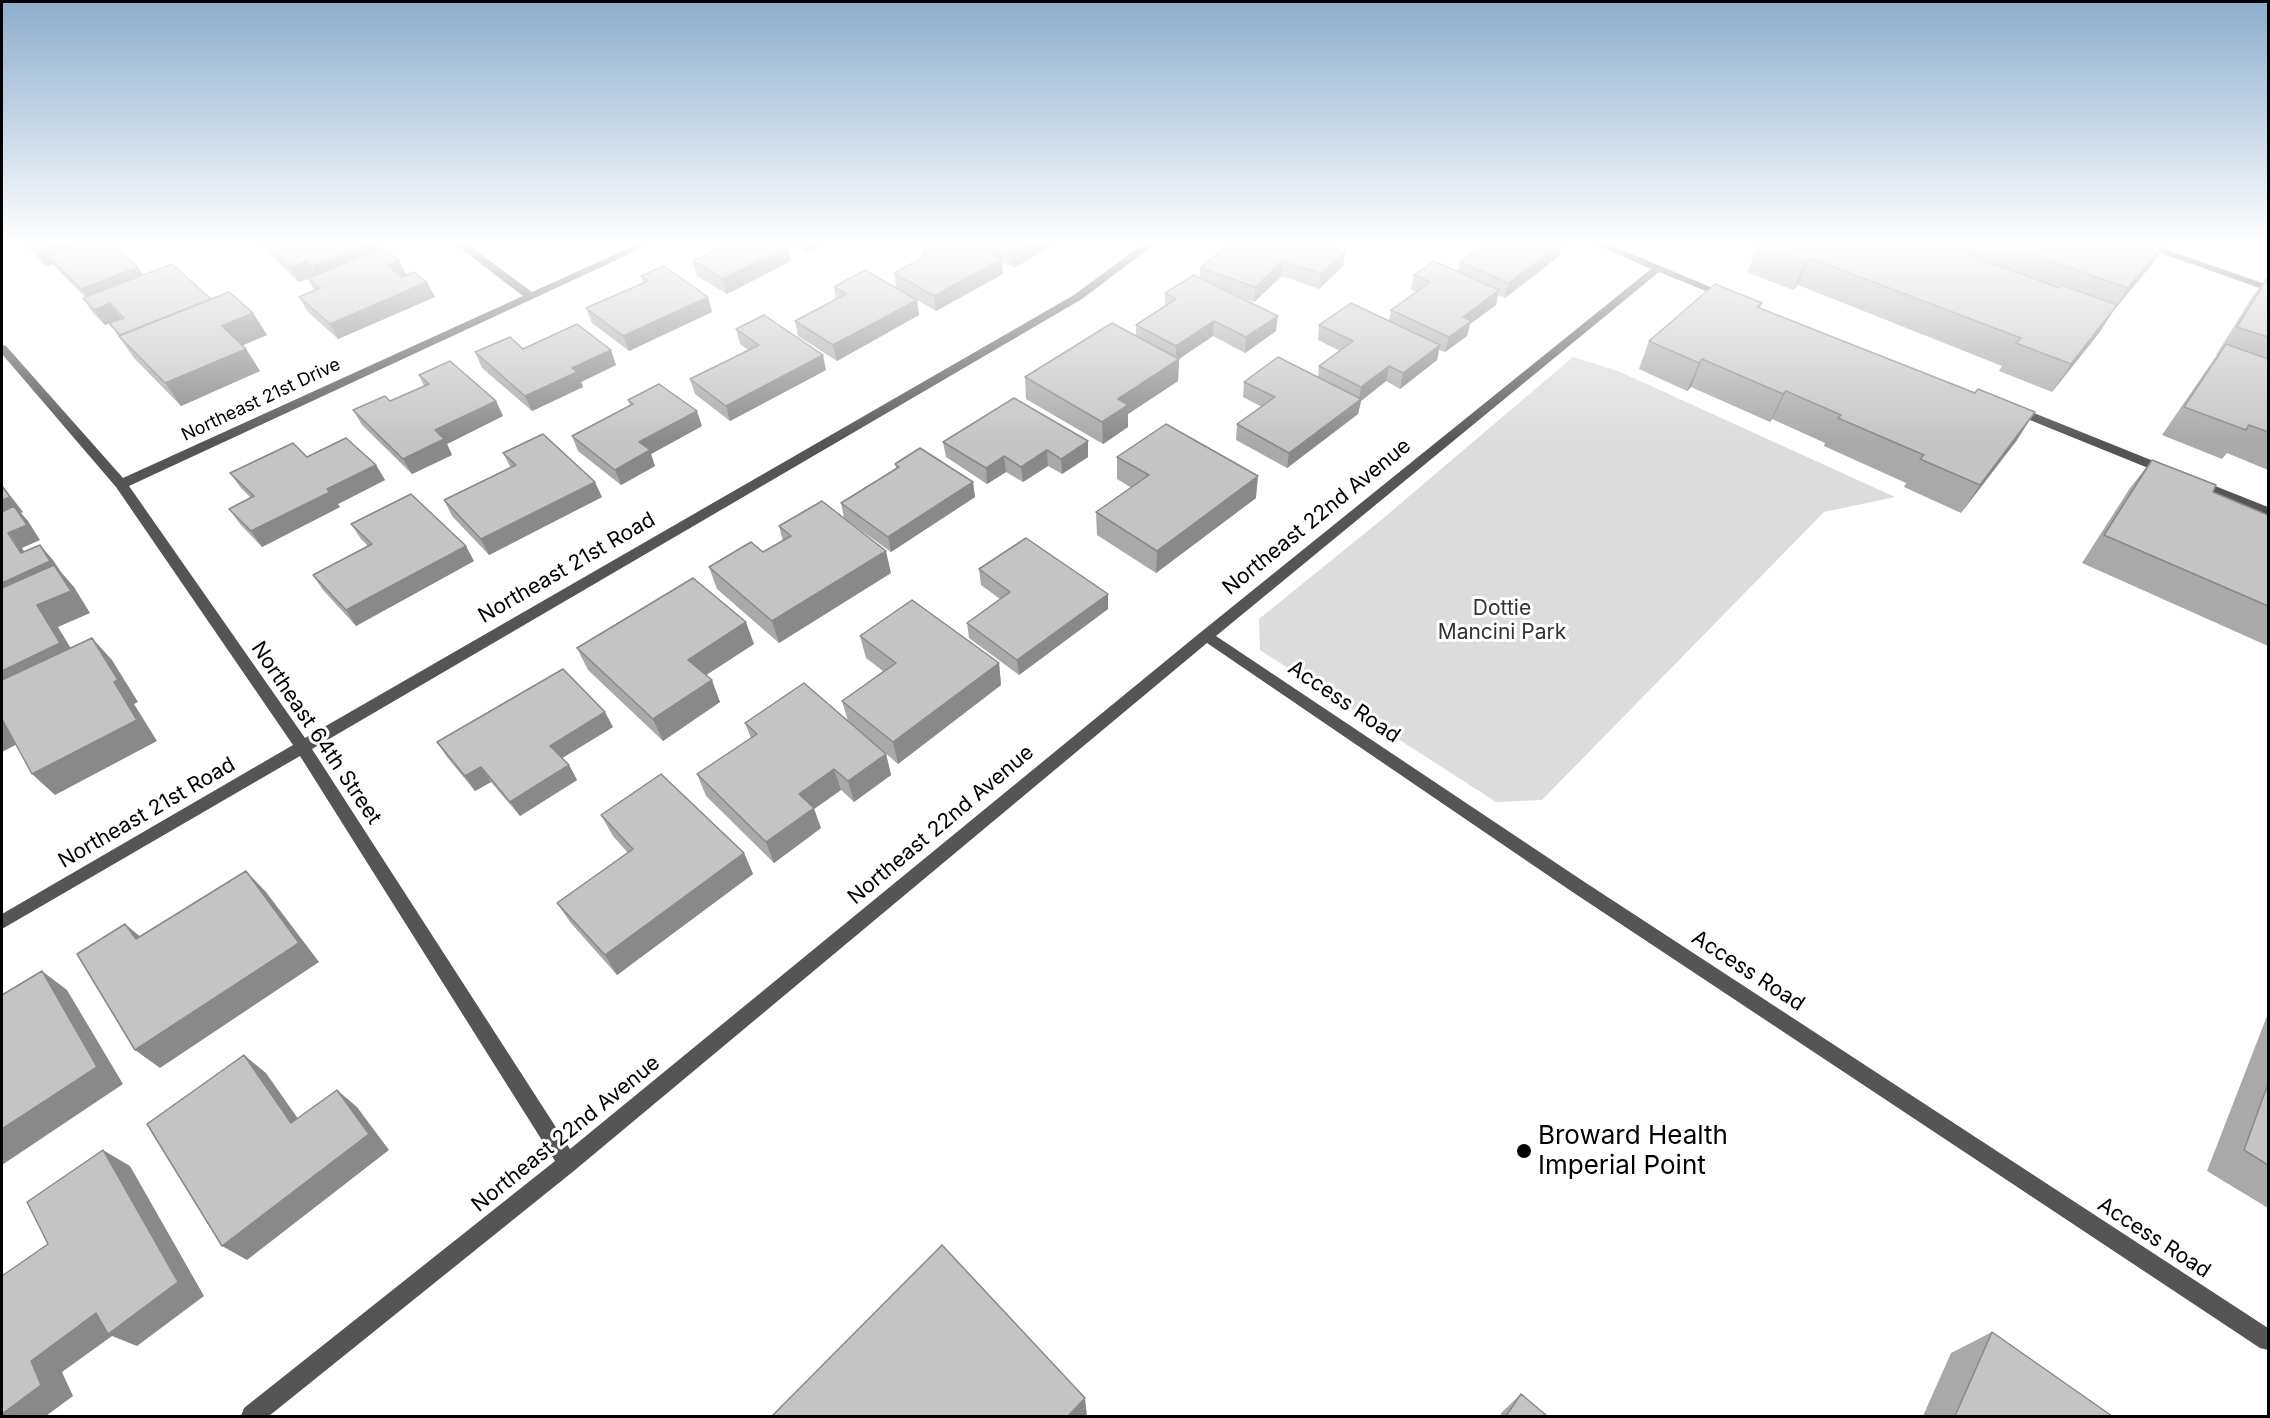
<!DOCTYPE html>
<style>
body{margin:0}
#map{position:relative;width:2270px;height:1418px;overflow:hidden;background:#fff;font-family:Inter,sans-serif}
canvas{display:block}
.frame{position:absolute;inset:0;border:3px solid #000;pointer-events:none}
</style>
<div id="map">
<canvas width="2270" height="1418"></canvas>
<div class="frame"></div>
</div>
<script>
const g = document.querySelector('canvas').getContext('2d');
g.lineJoin = 'round';
function fillPath(path, color) { g.fillStyle = color; g.fill(path, 'evenodd'); }
const poly = rows => new Path2D(rows.map(r => 'M' + r).join(''));
function stroke(path, color, width, dash) { g.strokeStyle = color; g.lineWidth = width; g.lineCap = dash ? 'butt' : 'round'; g.setLineDash(dash || []); g.stroke(path); }
function write(font, color, halo, rows, align = 'center') {
  g.font = font + ' Inter,sans-serif'; g.lineWidth = 6; g.setLineDash([]); g.textBaseline = 'middle'; g.strokeStyle = halo; g.fillStyle = color; for (const [text, x, y, turn = 0] of rows) {
    g.save(); g.translate(x, y); g.rotate((+turn || 0) * Math.PI / 180); g.textAlign = isNaN(turn) ? turn : align; if (halo) g.strokeText(text, 0, 0); g.fillText(text, 0, 0); g.restore();
  }
}
const green = poly([
 [1573,357,1618,371,1895,497,1824,512,1542,800,1496,802,1260,650,1259,619,1380,521]
]);
const minor = poly([
 [455,244,467,244,532,292,638,244,651,244,129,486,305,738,1074,295,1143,244,1155,244,1082,299,312,749,570,1149,1201,632,1651,269,1594,244,1608,244,1732,296,1731,298,1723,298,1659,272,1216,636,1583,881,2268,1328,2268,1350,2260,1348,1571,891,1207,643,575,1170,269,1416,241,1416,244,1408,555,1161,300,756,2,929,2,914,293,745,116,487,2,354,2,345,6,346,123,478,523,296,455,244],
 [2135,244,2150,244,2268,285,2268,291,2135,244],
 [2014,405,2171,468,2173,471,2167,475,2163,474,2010,412,2010,406,2014,405],
 [2195,478,2268,507,2268,516,2190,485,2189,482,2190,479,2195,478]
]);
const wall = poly([
 [22,244,113,244,138,267,143,275,253,313,267,335,242,346,246,349,260,371,181,406,134,358,109,323,121,319,105,325,93,313,83,298,85,297,59,271,53,264,46,266],
 [252,244,377,244,380,250,399,260,406,275,435,297,338,339,308,312,299,297,314,290,308,279,299,282,267,252,264,246,257,248],
 [726,244,784,244,791,261,727,294,697,276,693,261],
 [791,244,826,244,806,253],
 [921,244,1055,244,1014,268,1002,262,1003,274,936,311,896,288,894,273,923,258],
 [1478,244,1563,244,1559,256,1505,298,1498,295,1496,305,1470,324,1467,336,1445,352,1439,350,1437,360,1400,389,1386,381,1361,401,1358,414,1287,468,1236,440,1237,424,1262,407,1243,397,1244,382,1318,377,1319,366,1340,351,1318,340,1319,325,1389,321,1391,310,1416,292,1411,290,1414,275,1458,272,1460,262,1483,246],
 [1759,244,2166,244,2152,264,2114,310,2099,333,2052,392,1999,371,2002,366,1798,285,1793,290,1747,272],
 [1345,251,1343,266,1319,289,1282,276,1254,302,1235,295,1276,331,1245,353,1213,336,1179,359,1178,381,1128,414,1128,427,1103,444,1026,399,1025,377,1136,336,1136,325,1165,307,1165,293,1200,278,1200,268],
 [641,276,712,312,629,351,592,323,586,308,643,283],
 [2268,276,2268,470,2227,453,2222,459,2162,435,2205,372,2217,355,2216,355,2251,299],
 [834,287,917,300,919,315,837,361,798,336,795,321,836,299],
 [1762,303,1760,308,2017,440,1961,513,1904,487,1906,483,1824,446,1825,443,1772,419,1770,422,1691,387,1687,391,1639,369,1649,341],
 [736,329,826,370,730,421,695,394,690,379,748,350,740,344],
 [523,349,611,350,616,365,581,382,583,387,532,411,482,368,475,352],
 [419,375,496,401,503,416,447,444,452,455,412,474,362,425,353,410,390,401,424,386],
 [1014,398,1088,457,1062,474,1048,466,1023,482,1006,472,987,484,946,457,943,442],
 [628,400,702,426,651,454,655,466,621,485,578,451,572,436,630,405],
 [503,453,602,497,489,555,452,516,444,500,511,468],
 [307,457,376,465,385,480,338,504,340,507,262,547,240,524,229,509,251,498,241,488,230,473],
 [1117,457,1256,498,1156,573,1097,535,1096,512,1132,488,1117,479],
 [2152,460,2213,492,2268,515,2268,646,2082,563,2130,488],
 [895,464,973,482,975,497,891,552,844,518,841,503,896,468],
 [351,524,474,561,356,626,323,590,313,575,368,546,361,539],
 [779,526,891,573,779,643,717,589,709,567,763,552,783,541],
 [979,569,1108,609,1019,675,969,638,967,623,1000,599,981,585],
 [860,636,999,663,1001,685,898,764,883,751,886,754,891,775,854,802,841,790,814,809,821,828,774,863,706,796,697,774,751,738,745,723,848,721,842,701,883,671,866,658],
 [754,644,706,675,720,702,663,741,588,670,577,648],
 [613,727,562,758,569,765,577,780,520,816,491,782,475,791,447,757,437,742],
 [601,815,744,853,753,874,617,975,570,922,557,903,628,853,613,836],
 [2268,1015,2268,1208,2207,1171,2267,1016],
 [1992,1332,2112,1416,1923,1416,1951,1353],
 [1521,1394,1547,1416,1500,1416,1502,1412]
]);
const shadedWall = poly([
 [56,244,106,244,48,256,53,264,46,266,36,251],
 [255,244,262,244,264,246,257,248],
 [370,244,377,244,383,257,320,281,312,266],
 [804,244,826,244,806,253],
 [1029,244,1055,244,1014,268,1013,253],
 [1560,244,1563,244,1559,256,1505,298,1509,283],
 [2164,244,2166,244,2152,264,2114,310,2099,333,2052,392,2071,364,2111,313,2128,288],
 [788,246,791,261,727,294,723,279],
 [1345,251,1343,266,1319,289,1321,274],
 [1810,258,1798,285,1793,290,1805,262],
 [1002,259,1003,274,936,311,934,296],
 [399,260,406,275,394,280,387,265],
 [307,261,315,276,299,282,291,267],
 [1283,261,1282,276,1254,302,1255,287],
 [138,267,148,282,92,304,81,289],
 [427,282,435,297,338,339,330,324],
 [1499,290,1496,305,1470,324,1467,336,1445,352,1449,337,1463,317],
 [708,297,712,312,629,351,623,336],
 [917,300,919,315,837,361,833,345],
 [110,303,121,319,105,325,94,310],
 [253,313,267,335,235,348,222,326],
 [1278,316,1276,331,1245,353,1246,337],
 [1214,321,1213,336,1179,359,1178,381,1128,414,1128,427,1103,444,1102,422,1118,399,1176,361,1176,346],
 [1440,345,1437,360,1400,389,1403,373],
 [246,349,260,371,181,406,165,383],
 [611,350,616,365,581,382,583,387,532,411,525,396,572,368],
 [823,355,826,370,730,421,726,406],
 [1702,359,1691,387,1687,391,1699,363],
 [1389,366,1386,381,1361,401,1358,414,1287,468,1289,453,1359,400,1361,387],
 [1786,391,1772,419,1770,422,1783,394],
 [496,401,503,416,447,444,452,455,412,474,403,459,435,430],
 [697,411,702,426,651,454,655,466,621,485,615,470,639,442],
 [2035,412,2017,440,1961,513,1980,485],
 [1088,441,1088,457,1062,474,1061,459],
 [1047,450,1048,466,1023,482,1021,467],
 [1004,456,1006,472,987,484,986,468],
 [376,465,385,480,338,504,340,507,262,547,251,531,327,489],
 [1258,476,1256,498,1156,573,1157,551],
 [595,482,602,497,489,555,481,539],
 [973,482,975,497,891,552,888,537],
 [2,485,23,512,21,513,28,521,40,540,22,548,35,568,21,553,2,521],
 [40,545,53,560,61,572,74,587,90,613,58,627,81,665,2,683,2,671,37,605,2,605,2,583],
 [466,546,474,561,356,626,346,610],
 [886,551,891,573,779,643,772,621],
 [1108,594,1108,609,1019,675,1017,660],
 [746,622,754,644,697,681,688,660],
 [92,638,112,660,138,702,134,704,157,741,55,795,32,774,114,682],
 [999,663,1001,685,898,764,893,742],
 [712,680,720,702,663,741,653,719],
 [605,712,613,727,559,760,550,746],
 [2,719,25,740,2,752],
 [886,754,891,775,854,802,848,781],
 [569,765,577,780,520,816,510,802],
 [481,767,491,782,475,791,465,776],
 [834,769,841,790,814,809,821,828,774,863,766,842,799,794],
 [744,853,753,874,617,975,605,955],
 [246,871,266,892,319,962,160,1068,135,1050],
 [125,924,148,943,136,939],
 [42,971,67,990,123,1084,2,1165,2,1129],
 [244,1055,266,1073,313,1140,291,1123],
 [337,1090,357,1107,389,1150,247,1260,222,1246],
 [103,1150,130,1166,204,1296,137,1346,112,1336,62,1372,73,1396,46,1416,2,1416,2,1414,31,1361],
 [1085,1398,1087,1416,1068,1416]
]);
const building = poly([
 [27,244,56,244,36,251,27,244],
 [82,244,113,244,138,267,81,289,48,256,82,244],
 [266,244,370,244,312,266,307,261,291,267,266,244],
 [728,244,784,244,788,246,723,279,693,261,728,244],
 [922,244,973,244,1002,259,934,296,894,273,935,251,922,244],
 [995,244,1029,244,1013,253,995,244],
 [1229,244,1325,244,1345,251,1321,274,1283,261,1255,287,1200,268,1229,244],
 [1485,244,1560,244,1509,283,1460,262,1485,244],
 [1758,244,1939,244,2060,288,2062,285,2117,305,2071,364,2016,343,2021,338,1810,258,1805,262,1758,244],
 [2001,244,2164,244,2128,288,2001,244],
 [384,248,399,260,387,265,402,277,414,272,427,282,330,324,299,297,320,288,308,278,384,248],
 [1434,261,1499,290,1463,317,1471,321,1449,337,1391,310,1430,282,1414,275,1434,261],
 [172,264,211,299,120,335,109,323,124,318,110,303,94,310,83,298,172,264],
 [664,266,708,297,623,336,586,308,648,281,641,276,664,266],
 [865,270,917,300,833,345,795,321,846,294,834,287,865,270],
 [1194,275,1278,316,1246,337,1214,321,1176,346,1136,325,1176,299,1165,293,1194,275],
 [2268,277,2268,337,2237,327,2268,277],
 [1715,284,1762,303,1757,307,1843,341,1975,393,1978,389,2035,412,1980,485,1920,459,1924,455,1838,418,1841,415,1786,391,1783,394,1702,359,1699,363,1649,341,1715,284],
 [229,292,253,313,222,326,246,349,165,383,119,336,229,292],
 [1351,303,1440,345,1403,373,1389,366,1361,387,1319,366,1353,341,1319,325,1351,303],
 [764,315,823,355,726,406,690,379,759,345,736,329,764,315],
 [1112,323,1179,359,1118,399,1128,405,1102,422,1025,377,1112,323],
 [577,324,611,350,572,368,577,372,525,396,475,352,510,337,523,349,577,324],
 [2226,344,2268,359,2268,432,2249,425,2246,430,2184,407,2226,344],
 [1278,357,1361,399,1289,453,1237,424,1275,397,1244,382,1278,357],
 [450,361,496,401,435,430,444,439,403,459,353,410,385,396,390,401,429,384,419,375,450,361],
 [659,384,697,411,639,442,650,450,615,470,572,436,633,404,628,400,659,384],
 [1014,398,1088,441,1061,459,1047,450,1021,467,1004,456,986,468,943,442,1014,398],
 [1166,424,1258,476,1157,551,1096,512,1149,475,1117,457,1166,424],
 [543,434,595,482,481,539,444,500,516,465,503,453,543,434],
 [346,438,376,465,327,489,330,492,251,531,229,509,254,496,230,473,293,443,307,457,346,438],
 [920,448,973,482,888,537,841,503,899,467,895,464,920,448],
 [2152,460,2216,485,2213,492,2268,515,2268,606,2104,535,2152,460],
 [2,486,10,497,2,500,2,486],
 [411,494,466,546,346,610,313,575,372,544,351,524,411,494],
 [822,501,886,551,772,621,709,567,751,542,763,552,791,536,779,526,822,501],
 [14,506,27,525,8,533,21,553,40,545,50,561,2,583,2,512,14,506],
 [1026,538,1108,594,1017,660,967,623,1010,592,979,569,1026,538],
 [54,565,71,591,37,605,60,643,2,671,2,588,54,565],
 [693,578,746,622,688,660,712,680,653,719,577,648,693,578],
 [912,600,999,663,893,742,842,701,896,663,860,636,912,600],
 [92,638,118,680,114,682,137,720,32,774,2,719,2,680,92,638],
 [563,669,605,712,550,746,569,765,510,802,481,767,465,776,437,742,563,669],
 [804,683,886,754,848,781,834,769,799,794,814,808,766,842,697,774,757,734,745,723,804,683],
 [661,774,744,853,605,955,557,903,633,849,601,815,661,774],
 [246,871,299,943,135,1050,77,954,125,924,136,939,246,871],
 [42,971,97,1067,2,1129,2,995,42,971],
 [244,1055,291,1123,337,1090,369,1134,222,1246,147,1124,244,1055],
 [2268,1084,2268,1165,2244,1150,2268,1084],
 [103,1150,178,1282,108,1334,96,1313,31,1361,41,1385,2,1414,2,1276,48,1244,27,1202,103,1150],
 [942,1245,1085,1398,1068,1416,772,1416,942,1245],
 [1992,1332,2112,1416,1955,1416,1992,1332],
 [1521,1394,1547,1416,1506,1416,1521,1394]
]);
const markers = [
 [1524,1151,8,"#000"]
];
const farStreetnames = [
 ["Northeast 21st Drive",261,400,-25]
];
const streetNames = [
 ["Northeast 22nd Avenue",1317,517,-39],
 ["Northeast 21st Road",567,568,-30],
 ["Access Road",1344,702,34],
 ["Northeast 64th Street",316,733,56],
 ["Northeast 21st Road",147,813,-30],
 ["Northeast 22nd Avenue",941,825,-40],
 ["Access Road",1748,971,33],
 ["Northeast 22nd Avenue",566,1134,-39],
 ["Access Road",2154,1238,33]
];
const parkNames = [
 ["Dottie",1502,609],
 ["Mancini Park",1502,633]
];
const nearPoinames = [
 ["Broward Health",1538,1136],
 ["Imperial Point",1538,1166]
];
fillPath(green, '#dcdcdc');
fillPath(minor, '#555');
fillPath(wall, '#a9a9a9');
fillPath(shadedWall, '#898989');
fillPath(building, '#c4c4c4');
stroke(building, '#898989', 1.5);
const sky = g.createLinearGradient(0, 0, 0, 442);
sky.addColorStop(0, '#8cadcc');
sky.addColorStop(0.55, '#fff');
sky.addColorStop(1, '#ffffff00');
g.fillStyle = sky;
g.fillRect(0, 0, 2270, 442);
for (const [x, y, r, color] of markers) { const dot = new Path2D(); dot.arc(x, y, r, 0, 2 * Math.PI); g.fillStyle = color; g.fill(dot); stroke(dot, '#fff', 2); }
write('18px', '#000', '#fff', farStreetnames);
write('21px', '#000', '#fff', streetNames);
write('21px', '#333', '#fff', parkNames);
write('26px', '#000', '#fff', nearPoinames, 'left');
</script>
